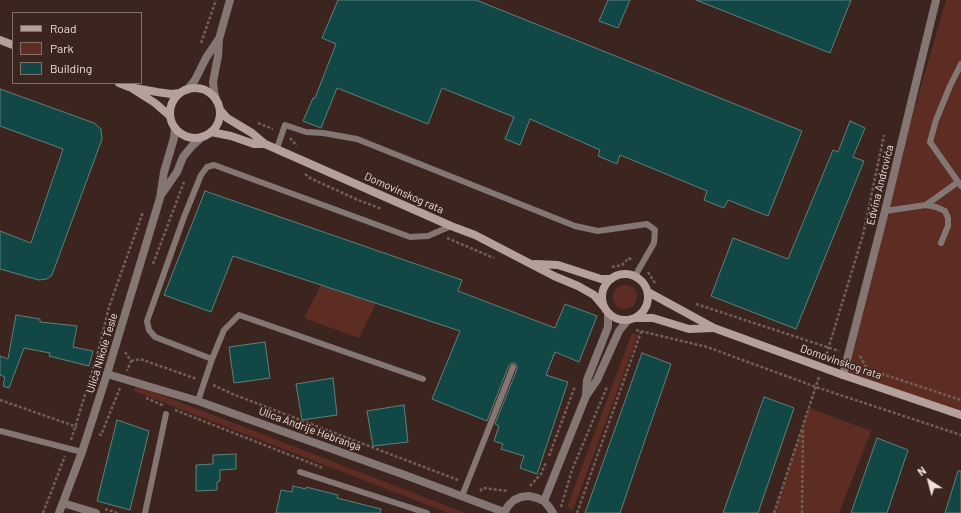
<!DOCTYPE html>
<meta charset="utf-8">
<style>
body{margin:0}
#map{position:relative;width:961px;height:513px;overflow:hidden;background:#3c251f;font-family:Barlow,sans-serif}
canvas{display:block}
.legend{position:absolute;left:12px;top:12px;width:130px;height:72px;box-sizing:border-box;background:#3c251f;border:1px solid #84706b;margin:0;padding:5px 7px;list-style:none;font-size:12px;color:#f0e0dc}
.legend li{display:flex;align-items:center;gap:8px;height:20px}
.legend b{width:20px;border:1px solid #84706b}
.north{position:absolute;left:909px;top:461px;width:40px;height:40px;-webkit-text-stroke:3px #3c251f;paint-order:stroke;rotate:324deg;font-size:11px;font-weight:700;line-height:16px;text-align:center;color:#f0e0dc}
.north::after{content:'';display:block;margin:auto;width:14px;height:18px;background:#f0e0dc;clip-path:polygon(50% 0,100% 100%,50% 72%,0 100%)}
</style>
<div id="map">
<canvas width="961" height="513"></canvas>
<ul class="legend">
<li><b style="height:5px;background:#b5a09c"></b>Road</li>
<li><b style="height:11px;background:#5d2d23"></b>Park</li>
<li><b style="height:11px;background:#114744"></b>Building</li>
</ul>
<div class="north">N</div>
</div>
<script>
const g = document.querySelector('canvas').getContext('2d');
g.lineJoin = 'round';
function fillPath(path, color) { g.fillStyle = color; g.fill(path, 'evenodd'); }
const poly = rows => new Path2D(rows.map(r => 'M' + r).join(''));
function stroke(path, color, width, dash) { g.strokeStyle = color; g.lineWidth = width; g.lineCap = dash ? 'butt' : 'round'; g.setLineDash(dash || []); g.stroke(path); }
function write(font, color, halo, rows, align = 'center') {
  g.font = font + ' Barlow,sans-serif'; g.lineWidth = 3; g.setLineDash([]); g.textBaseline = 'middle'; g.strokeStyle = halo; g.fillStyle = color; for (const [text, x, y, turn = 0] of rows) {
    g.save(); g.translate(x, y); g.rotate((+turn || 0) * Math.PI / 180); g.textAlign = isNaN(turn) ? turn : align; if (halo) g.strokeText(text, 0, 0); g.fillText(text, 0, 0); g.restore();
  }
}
const green = poly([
 [946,0,961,0,961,415,843,375,885,211],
 '613 297a12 12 0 1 1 24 0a12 12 0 1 1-24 0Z',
 [321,285,376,303,359,338,304,318],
 [632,333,638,335,573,510,567,507],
 [136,385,465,513,448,513,134,391],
 [809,408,871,431,839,513,774,513]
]);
const building = poly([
 [338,0,476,0,802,131,768,216,728,200,724,208,704,200,707,191,620,155,617,164,598,156,600,150,530,119,520,145,505,139,514,117,442,88,428,124,337,88,321,128,303,121,313,98,315,98,336,44,322,38,338,0],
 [608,0,630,0,618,28,599,21,608,0],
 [696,0,851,0,830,53,696,0],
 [0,89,94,123,101,129,102,139,52,275,47,279,39,280,0,269,0,231,31,243,63,149,0,126,0,89],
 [850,121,865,128,853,157,864,161,796,329,711,296,733,238,788,259,833,150,838,152,850,121],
 [205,191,462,280,458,291,555,328,565,304,597,316,579,362,555,352,546,375,568,382,537,474,520,468,524,456,501,449,503,444,494,441,499,426,495,424,517,369,517,366,515,363,512,363,509,365,487,421,432,399,460,331,233,256,211,312,164,295,205,191],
 [16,315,40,319,40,322,77,326,73,347,93,351,89,366,49,356,50,353,24,348,9,388,3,386,5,377,0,375,0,356,8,359,16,315],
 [265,342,270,378,234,383,229,347,265,342],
 [642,353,671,364,620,513,585,513,642,353],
 [333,378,337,415,302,420,296,384,333,378],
 [764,397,794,408,758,513,723,513,764,397],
 [404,405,408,442,373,446,367,411,404,405],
 [117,420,149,431,130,510,97,501,117,420],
 [877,438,908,450,887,513,851,513,877,438],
 [236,454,236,469,220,470,220,481,217,482,217,490,196,491,196,465,213,464,213,455,236,454],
 [958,471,961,471,961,513,945,513,958,471],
 [293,486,306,489,306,487,338,495,337,498,381,509,380,513,276,513,281,490,292,492,293,486]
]);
const path = poly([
 [201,43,216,0],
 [258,123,273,129],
 [290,138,297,146],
 [305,174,310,178,358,200,382,209],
 [447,238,494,258],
 [153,264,184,182],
 [612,267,622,265,629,258,633,261],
 [648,272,655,283],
 [696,304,839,351],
 [636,330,707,347,816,387,961,435],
 [125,352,131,361,127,371],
 [860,356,867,369,961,400],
 [825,359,863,235,884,135],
 [131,361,140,359,197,379],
 [213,385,235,395,458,480],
 [146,398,162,405,161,407],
 [0,400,77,427],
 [175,410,323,468],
 [99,434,101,435,120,388],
 [71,440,97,356,109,307,143,212],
 [549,456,575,386],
 [530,486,541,474,546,462],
 [480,491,483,488,508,491],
 [561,507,572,470,607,387],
 [105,509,118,513],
 [43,513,65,456],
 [577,513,641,332],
 [774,513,819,377],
 [802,513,803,430]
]);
const service = poly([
 [961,64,950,86,936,120,930,142,961,186],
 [277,148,285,125,306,132,323,133,357,139,575,226,598,231,647,224,655,230,654,243,635,276],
 [926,205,936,207,945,211,948,218,948,226,941,243],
 [885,211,926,205,958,182],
 [212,359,155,337,149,330,147,321,184,217,201,175,207,167,214,165,410,237,428,236,451,226],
 [198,401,212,359,224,330,239,315,423,379],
 [0,431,82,452],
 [300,472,427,513],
 [462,496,513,367],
 [145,513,166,414]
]);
const minor = poly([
 [107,374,198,401,402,474,504,512],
 [843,375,885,211,936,0],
 [586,395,587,380,608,327,608,313],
 [544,501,586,396,597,380,619,331,627,321],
 [63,503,96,513],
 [504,513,508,506,514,500,521,497,529,496,537,498,544,501,549,507,553,513]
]);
const tertiary = poly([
 [187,90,195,80,206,58,218,40],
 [216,100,214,91,213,82,218,56,219,39,230,0],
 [161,195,177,172,183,157,192,146,202,137],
 [59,513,82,452,107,374,160,198,164,172,174,138,175,128]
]);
const secondary = poly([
 [0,40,13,45],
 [119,83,129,87,157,92,171,94,180,93],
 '170 113a25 25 0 1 1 50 0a25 25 0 1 1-50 0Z',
 [133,89,155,103,170,116],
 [220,110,227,118,252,133,265,144,451,226,475,235,554,276,578,286,594,295,604,307],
 [211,132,231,136,254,144,265,144],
 [535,264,558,265,601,279,611,279],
 '602 297a23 23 0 1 1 46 0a23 23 0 1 1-46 0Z',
 [648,292,714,328,843,375,961,415],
 [636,318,653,318,689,329,713,328]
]);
const streetNames = [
 ["Edvina Androvića",880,185,-76],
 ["Domovinskog rata",404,193,24],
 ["Ulica Nikole Tesle",102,353,-73],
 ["Domovinskog rata",841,362,19],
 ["Ulica Andrije Hebranga",310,429,20]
];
fillPath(green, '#5d2d23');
fillPath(building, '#114744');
stroke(building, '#5f807d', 1);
stroke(path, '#735e58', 2.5, [3, 2]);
stroke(service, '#837673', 6);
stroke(minor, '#837673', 8);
stroke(tertiary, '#837673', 8);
stroke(secondary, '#b5a09c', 8);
write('11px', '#f0e0dc', '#3c251f', streetNames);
</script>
